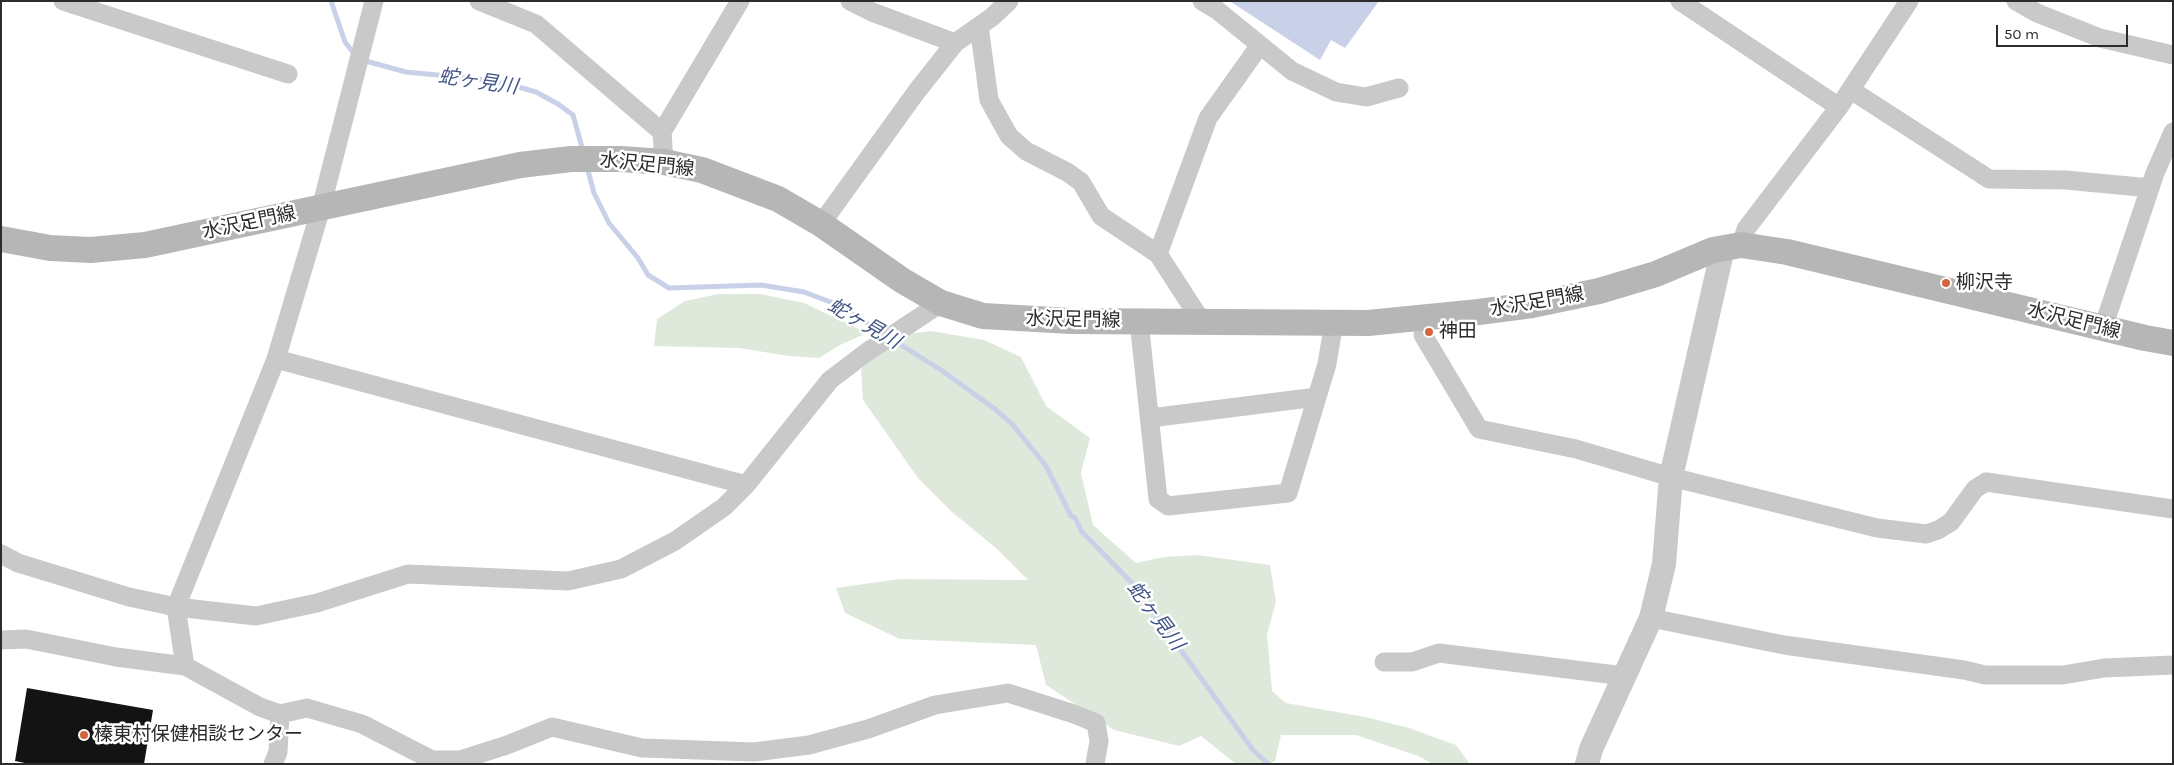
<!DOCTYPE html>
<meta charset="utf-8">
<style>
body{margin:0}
#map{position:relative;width:2174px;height:765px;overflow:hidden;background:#fff;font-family:Karla,sans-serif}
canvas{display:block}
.frame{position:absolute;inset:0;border:2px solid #2c2c2c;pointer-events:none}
.scale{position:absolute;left:1996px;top:25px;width:132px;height:22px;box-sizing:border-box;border:2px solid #2c2c2c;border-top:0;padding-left:6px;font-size:15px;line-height:18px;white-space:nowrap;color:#2c2c2c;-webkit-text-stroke:4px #fff;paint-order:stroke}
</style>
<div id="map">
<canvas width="2174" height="765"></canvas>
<div class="frame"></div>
<div class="scale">50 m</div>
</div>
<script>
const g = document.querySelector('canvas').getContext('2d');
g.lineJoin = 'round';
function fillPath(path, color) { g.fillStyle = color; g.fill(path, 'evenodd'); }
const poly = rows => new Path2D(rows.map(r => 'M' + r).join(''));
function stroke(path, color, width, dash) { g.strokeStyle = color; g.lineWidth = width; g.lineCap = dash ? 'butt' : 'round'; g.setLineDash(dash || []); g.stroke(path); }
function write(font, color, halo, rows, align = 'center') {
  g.font = font + ' Karla,"Noto Sans JP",sans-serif'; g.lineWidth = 5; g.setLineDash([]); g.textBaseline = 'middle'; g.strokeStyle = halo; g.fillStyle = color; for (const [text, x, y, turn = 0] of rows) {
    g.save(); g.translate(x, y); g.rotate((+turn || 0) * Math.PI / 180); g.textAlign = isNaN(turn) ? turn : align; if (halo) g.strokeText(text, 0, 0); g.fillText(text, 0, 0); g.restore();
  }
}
const green = poly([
 [718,294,760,294,804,303,867,333,840,345,819,358,789,356,739,348,654,346,657,319,685,301],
 [931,331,984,340,1021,357,1046,406,1090,438,1081,473,1093,525,1136,563,1164,557,1197,555,1270,565,1276,602,1267,634,1272,691,1286,703,1365,717,1409,728,1456,745,1470,764,1433,764,1418,756,1356,735,1281,735,1275,761,1268,764,1236,764,1201,736,1179,746,1114,730,1046,685,1036,645,900,639,845,613,836,588,899,579,1028,580,996,548,952,512,918,478,863,400,861,370,874,354,907,334]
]);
const water = poly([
 [1379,1,1345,48,1331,40,1320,60,1231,2]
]);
const stream = poly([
 [331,1,345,42,355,55],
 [362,60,406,72,479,79,515,86,536,92,558,104,573,115,583,151],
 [587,167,594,193,609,223,638,258,648,275,669,288,761,285,804,292,841,306,886,336],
 [893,340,941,370,995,409,1013,425,1046,466,1071,516,1075,518,1082,532,1133,584,1253,750,1268,764]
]);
const building = poly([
 [27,688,153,710,144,764,30,764,15,761]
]);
const minor = poly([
 [63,1,288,74],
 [479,1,536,24,662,132],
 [850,1,872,12,955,43],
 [1202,1,1217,10,1292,71,1336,92,1366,97,1399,88],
 [1680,1,1839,107],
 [2016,1,2037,13,2100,38,2173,55],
 [979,26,989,100,1009,136,1026,151,1067,172,1081,182,1101,216,1158,254,1202,322],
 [1851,90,1989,179,2066,180,2150,188],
 [664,162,662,132,740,1],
 [821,224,917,91,955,43,992,17,1009,1],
 [1741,245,1746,229,1839,107,1909,1],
 [1158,254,1208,118,1260,45],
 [1139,321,1158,499,1168,506,1288,493,1327,364,1334,322],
 [2103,328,2155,173,2173,132],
 [1423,335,1479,429,1576,449,1671,477,1877,528,1926,534,1938,530,1951,522,1975,489,1986,482,2173,509],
 [276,359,746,485],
 [1150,418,1317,397],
 [1,554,18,563,129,597,176,607,256,616,317,603,408,574,568,581,621,569,675,541,724,507,746,485,830,380,867,352,941,303],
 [1651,618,1784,645,1964,670,1985,675,2063,675,2104,668,2173,665],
 [1,640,26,639,116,657,185,666,260,707,280,714,278,752,273,764],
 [1384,662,1412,662,1439,653,1624,676],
 [185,666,176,607,276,359,321,208,374,1],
 [280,714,307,708,362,724,432,760,460,760,507,745,552,727,642,748,754,752,809,745,868,729,935,705,1008,693,1074,714,1096,723,1099,741,1095,764]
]);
const tertiary = poly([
 [1587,764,1591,749,1651,618,1664,564,1671,477,1723,248]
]);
const secondary = poly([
 [1,239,50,248,91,250,145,245,520,165,571,159,621,159,664,162,702,170,778,199,821,224,903,281,941,303,983,316,1071,321,1368,323,1479,312,1532,305,1599,291,1656,274,1713,250,1741,245,1787,252,2145,338,2173,343]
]);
const markers = [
 [1946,283,5,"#d4643d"],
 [1429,332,5,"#d4643d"],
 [84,735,5,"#d4643d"]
];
const streetNames = [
 ["水沢足門線",647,165,6],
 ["水沢足門線",249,223,-12],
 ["水沢足門線",1537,302,-10],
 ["水沢足門線",1073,320,1],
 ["水沢足門線",2074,321,14]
];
const poiNames = [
 ["柳沢寺",1956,283],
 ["神田",1439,332],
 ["榛東村保健相談センター",94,735]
];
const waterNames = [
 ["蛇ヶ見川",478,82,8],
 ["蛇ヶ見川",864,324,30],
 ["蛇ヶ見川",1155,616,53]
];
fillPath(green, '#dee9db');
fillPath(water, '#c8d1e7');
stroke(stream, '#c8d1e7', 5);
fillPath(building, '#131313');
stroke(minor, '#c9c9c9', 19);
stroke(tertiary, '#c9c9c9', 24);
stroke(secondary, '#b6b6b6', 26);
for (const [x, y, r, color] of markers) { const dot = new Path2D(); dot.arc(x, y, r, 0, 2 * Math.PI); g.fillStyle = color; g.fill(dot); stroke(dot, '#fff', 2); }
write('19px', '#2c2c2c', '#fff', streetNames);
write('19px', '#2c2c2c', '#fff', poiNames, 'left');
write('italic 20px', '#425586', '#fff', waterNames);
</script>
